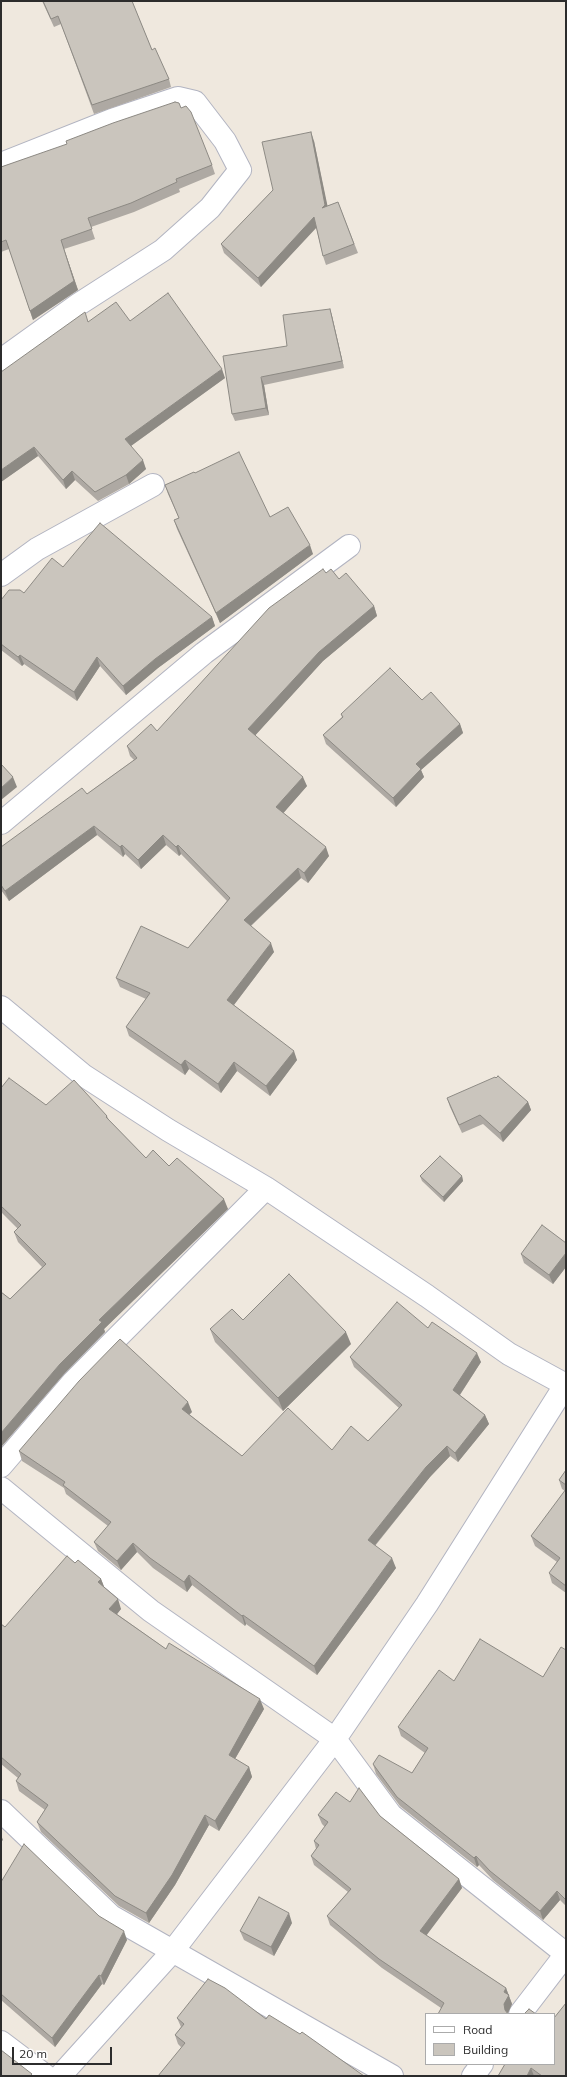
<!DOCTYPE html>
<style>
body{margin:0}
#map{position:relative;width:567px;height:2077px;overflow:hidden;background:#efe8de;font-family:Mulish,sans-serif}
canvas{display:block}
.frame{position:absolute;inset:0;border:2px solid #2c2c2c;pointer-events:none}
.legend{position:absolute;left:425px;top:2013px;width:130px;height:52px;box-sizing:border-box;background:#fff;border:1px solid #ababab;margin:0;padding:5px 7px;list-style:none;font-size:12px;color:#2c2c2c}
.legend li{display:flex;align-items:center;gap:8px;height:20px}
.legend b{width:20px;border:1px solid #ababab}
.scale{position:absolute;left:12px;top:2047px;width:100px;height:18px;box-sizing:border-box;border:2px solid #2c2c2c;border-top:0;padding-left:5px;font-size:12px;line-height:14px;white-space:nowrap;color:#2c2c2c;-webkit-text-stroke:3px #fff;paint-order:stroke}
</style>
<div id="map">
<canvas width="567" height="2077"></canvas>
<div class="frame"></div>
<ul class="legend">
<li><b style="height:5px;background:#fff"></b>Road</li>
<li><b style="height:11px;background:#cac5bd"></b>Building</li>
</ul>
<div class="scale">20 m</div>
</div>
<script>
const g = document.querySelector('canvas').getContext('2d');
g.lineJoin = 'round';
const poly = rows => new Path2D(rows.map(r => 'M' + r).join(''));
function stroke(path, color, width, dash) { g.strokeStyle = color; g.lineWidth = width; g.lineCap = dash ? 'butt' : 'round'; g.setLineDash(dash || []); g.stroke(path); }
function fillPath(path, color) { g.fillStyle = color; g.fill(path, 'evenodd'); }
const minor = poly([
 [1,164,112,120,178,98,195,102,225,141,240,170,210,208,163,250,79,304,1,360],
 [1,575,37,549,153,485],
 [1,823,204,653,349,546],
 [1,1007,83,1075,168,1130,266,1188,427,1296,509,1354,566,1385],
 [1,1466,73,1382,266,1188],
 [1,1488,151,1611,335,1739,391,1815,566,1954,520,2014],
 [1,1811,111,1916,392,2076],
 [1,2042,46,2076],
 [60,2076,172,1952,335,1739,427,1604,566,1384],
 [473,2076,482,2064]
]);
const wall = poly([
 [42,1,132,1,152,50,169,79,171,87,94,114,61,24,54,27],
 [181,108,212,165,215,174,179,189,180,192,134,212,91,227,95,239,64,249,78,290,33,320,9,249,1,252,1,167],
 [314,141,327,206,338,202,358,253,326,265,323,256,316,227,261,287,224,253,221,244,273,190],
 [330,309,332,316,344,368,264,385,269,415,235,421,232,414,287,346],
 [130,321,225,378,131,446,146,469,129,484,98,501,75,480,66,489,38,456,1,482,88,322],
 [195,473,270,517,313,554,220,623,177,529,174,520,179,518,168,494,165,485],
 [63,567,212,617,215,626,158,668,126,695,100,666,77,701,24,664,22,666,1,650,1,600,24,593],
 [326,573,339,579,374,606,377,616,323,661,255,735,307,786,283,813,329,856,308,883,301,878,251,926,274,952,234,1005,297,1060,270,1096,237,1071,221,1093,189,1069,185,1075,129,1036,126,1027,146,999,120,987,116,978,188,948,227,901,181,854,179,856,166,845,141,869,125,854,123,857,97,835,9,901,1,890,1,847,87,794,134,760,130,756,127,746,157,731],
 [422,700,460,724,463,733,421,770,424,777,396,807,326,744,323,735,342,717,341,714],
 [1,1088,46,1105,107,1116,109,1120,146,1158,169,1166,228,1209,104,1329,105,1332,64,1374,1,1447,1,1292,10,1299,42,1267,18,1242,14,1232,18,1229,1,1212],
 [447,1098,528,1102,531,1110,503,1142,483,1124,462,1133,450,1107],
 [420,1176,462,1176,463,1181,444,1202,422,1181],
 [566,1243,566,1267,553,1284,524,1263,521,1254],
 [243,1320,351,1344,283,1411,215,1342,210,1329],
 [428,1328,481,1362,460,1395,485,1415,489,1424,458,1462,450,1456,430,1477,375,1546,396,1568,317,1675,246,1624,245,1626,192,1585,187,1592,153,1568,137,1552,121,1570,98,1551,94,1542,108,1526,66,1494,64,1488,22,1461,19,1451,192,1412,189,1414,242,1456,332,1450,368,1441,399,1408,354,1367,350,1357],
 [566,1470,566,1593,552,1583,549,1573,557,1562,535,1546,531,1536,565,1491,562,1489,559,1480],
 [75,1563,101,1579,104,1587,121,1609,117,1614,166,1649,264,1709,235,1759,249,1767,252,1777,219,1831,209,1825,175,1885,149,1923,119,1906,41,1832,37,1822,45,1810,19,1791,16,1781,18,1778,1,1764,1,1624,5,1627],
 [566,1650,566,1906,560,1900,543,1920,493,1880,479,1865,477,1867,400,1806,376,1774,373,1764,412,1773,425,1753,401,1736,398,1727,454,1681,543,1677],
 [350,1802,380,1816,459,1879,462,1888,426,1935,506,1988,512,2004,508,2013,441,2008,382,1968,330,1925,327,1916,348,1892,314,1865,311,1856,316,1849,314,1841,325,1827,322,1824,318,1815],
 [1,1882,99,1916,127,1940,104,1985,102,1984,55,2047,1,2000],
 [292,1923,274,1956,244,1940,240,1931],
 [177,2018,266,2019,181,2047,178,2044,175,2035,181,2027],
 [505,2064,554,2064,566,2076,498,2076]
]);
const shadedWall = poly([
 [311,132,314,141,329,213,322,208],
 [314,217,318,226,261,287,258,278],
 [61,240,78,290,33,320,30,311],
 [330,309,332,316,344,368,342,361],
 [222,369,225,378,128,448,125,439],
 [261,377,264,385,269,415,266,408],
 [34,447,38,456,1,482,1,470],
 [143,460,146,469,129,484,126,475],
 [72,471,75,480,66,489,63,480],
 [310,545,313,554,220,623,216,613],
 [374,606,377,616,323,661,252,739,248,729,319,652],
 [212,617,215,626,158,668,126,695,123,686,155,659],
 [20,655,24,664,22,666,18,657],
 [97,657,100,666,77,701,74,692],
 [460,724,463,733,421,770,424,777,396,807,393,798,416,764],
 [13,777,17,787,1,800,1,788],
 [303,777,307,786,280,817,276,807],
 [94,826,97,835,9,901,5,891],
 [163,835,166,845,141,869,138,860],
 [122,845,125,854,123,857,120,847],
 [178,845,181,854,179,856,176,847],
 [326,847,329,856,308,883,304,873],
 [298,868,301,878,247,929,244,920],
 [271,943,274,952,230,1010,227,1000],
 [294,1051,297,1060,270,1096,266,1086],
 [185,1060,189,1069,185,1075,181,1065],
 [234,1062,237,1071,221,1093,218,1084],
 [528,1102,531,1110,503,1142,500,1133],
 [462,1176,463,1181,444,1202,443,1197],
 [224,1199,228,1209,104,1329,105,1332,64,1374,1,1447,1,1433,60,1364,99,1320],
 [566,1253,566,1267,553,1284,549,1275],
 [346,1332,351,1344,283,1411,278,1398],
 [477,1353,481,1362,457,1399,453,1390],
 [188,1402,192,1412,186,1418,182,1409],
 [485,1415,489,1424,458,1462,455,1453],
 [447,1446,450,1456,430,1477,371,1550,368,1540,426,1467],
 [133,1543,137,1552,121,1570,117,1561],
 [392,1558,396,1568,317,1675,314,1666],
 [189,1575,192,1585,187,1592,184,1582],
 [101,1579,105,1589,98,1582],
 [118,1599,121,1609,113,1619,109,1609],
 [243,1615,246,1624,245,1626,242,1616],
 [260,1699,264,1709,232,1764,229,1755],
 [249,1767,252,1777,219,1831,215,1821],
 [205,1815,209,1825,175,1885,149,1923,146,1913],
 [1,1835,3,1840,1,1842],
 [476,1856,479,1865,477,1867,474,1858],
 [459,1879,462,1888,423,1940,420,1931],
 [557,1891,560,1900,543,1920,540,1911],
 [289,1913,292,1923,274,1956,271,1947],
 [124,1931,127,1940,104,1985,101,1976],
 [99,1975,102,1984,55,2047,52,2038],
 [506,1988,512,2004,508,2013,505,2010,504,2004,504,1992],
 [531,2068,534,2076,527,2076]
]);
const building = poly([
 [43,1,132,1,152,50,155,48,169,79,92,105,58,16,51,19,43,1],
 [175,102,179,103,181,108,186,106,191,112,212,165,176,179,177,182,131,203,88,218,92,229,61,240,74,281,30,311,6,240,1,242,1,167,67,144,66,141,113,123,175,102],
 [311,132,325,205,322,208,338,202,354,244,323,256,314,217,258,278,221,244,273,190,262,142,311,132],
 [168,293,222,369,125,439,143,460,126,475,95,492,72,471,63,480,34,447,1,470,1,372,85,312,88,322,116,302,130,321,168,293],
 [330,309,342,361,261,377,266,408,232,414,223,356,287,346,283,315,330,309],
 [239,452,270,517,288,507,310,545,216,613,174,520,179,518,165,485,194,472,195,473,239,452],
 [100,523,212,617,155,659,123,686,97,657,74,692,20,655,18,657,1,644,1,600,9,590,20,590,24,593,52,558,63,567,100,523],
 [323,569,326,573,331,569,339,579,346,573,374,606,319,652,248,729,303,777,276,807,326,847,304,873,298,868,244,920,271,943,227,1000,294,1051,266,1086,234,1062,218,1084,185,1060,181,1065,126,1027,150,993,116,978,141,926,188,948,230,898,178,845,176,847,163,835,138,860,122,845,120,847,94,826,5,891,1,885,1,847,82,788,87,794,137,758,127,746,151,724,157,731,269,608,323,569],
 [390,668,422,700,431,692,460,724,416,764,421,769,393,798,323,735,343,717,341,714,390,668],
 [1,764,13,777,1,788,1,764],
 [498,1076,528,1102,500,1133,480,1115,459,1125,447,1098,495,1077,496,1078,498,1076],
 [9,1078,46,1105,74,1080,107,1116,106,1117,146,1158,153,1150,169,1166,177,1158,224,1199,99,1320,102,1322,60,1364,1,1433,1,1292,10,1299,46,1264,14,1232,21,1225,1,1206,1,1088,9,1078],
 [440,1156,462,1176,443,1197,420,1176,440,1156],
 [542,1225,566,1243,566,1253,549,1275,521,1254,542,1225],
 [289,1274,346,1332,278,1398,210,1329,232,1309,243,1320,289,1274],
 [397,1302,428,1328,432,1322,477,1353,453,1390,485,1415,455,1453,447,1446,426,1467,368,1540,392,1558,314,1666,243,1615,242,1616,189,1575,184,1582,150,1558,133,1543,117,1561,94,1542,111,1522,63,1485,65,1482,19,1451,79,1381,120,1339,188,1402,182,1409,242,1456,288,1408,332,1450,351,1426,368,1441,402,1405,350,1357,397,1302],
 [566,1470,566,1485,559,1480,566,1470],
 [566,1489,566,1586,549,1573,560,1558,531,1536,566,1489],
 [67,1556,75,1563,78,1560,101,1579,98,1582,118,1599,109,1609,166,1649,169,1643,260,1699,229,1755,249,1767,215,1821,205,1815,172,1875,146,1913,115,1896,37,1822,48,1805,16,1781,21,1774,1,1757,1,1624,5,1627,67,1556],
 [480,1639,543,1677,561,1647,566,1650,566,1900,557,1891,540,1911,490,1871,476,1856,474,1858,397,1797,373,1764,379,1755,412,1773,428,1748,398,1727,439,1670,454,1681,480,1639],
 [359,1788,380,1816,459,1879,420,1931,506,1988,504,1992,509,1995,504,2004,505,2010,508,2014,438,2014,444,2003,379,1959,327,1916,351,1889,311,1856,319,1845,314,1841,328,1822,318,1815,336,1792,350,1802,359,1788],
 [24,1844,99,1916,124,1931,101,1976,99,1975,52,2038,1,1994,1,1882,24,1844],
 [259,1897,289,1913,271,1947,240,1931,259,1897],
 [208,1979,225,1988,266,2019,269,2015,300,2034,302,2032,364,2076,158,2076,185,2043,175,2035,184,2024,177,2018,208,1979],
 [566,2003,566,2076,542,2076,531,2068,527,2076,498,2076,505,2064,554,2064,554,2018,566,2003],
 [529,2009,536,2014,524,2014,529,2009],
 [1,2050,32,2074,30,2076,1,2076,1,2050]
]);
stroke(minor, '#b2b4c1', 24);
stroke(minor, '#fff', 22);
fillPath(wall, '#aea9a3');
fillPath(shadedWall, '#8d8a84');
fillPath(building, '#cac5bd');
stroke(building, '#8d8a84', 1);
</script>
